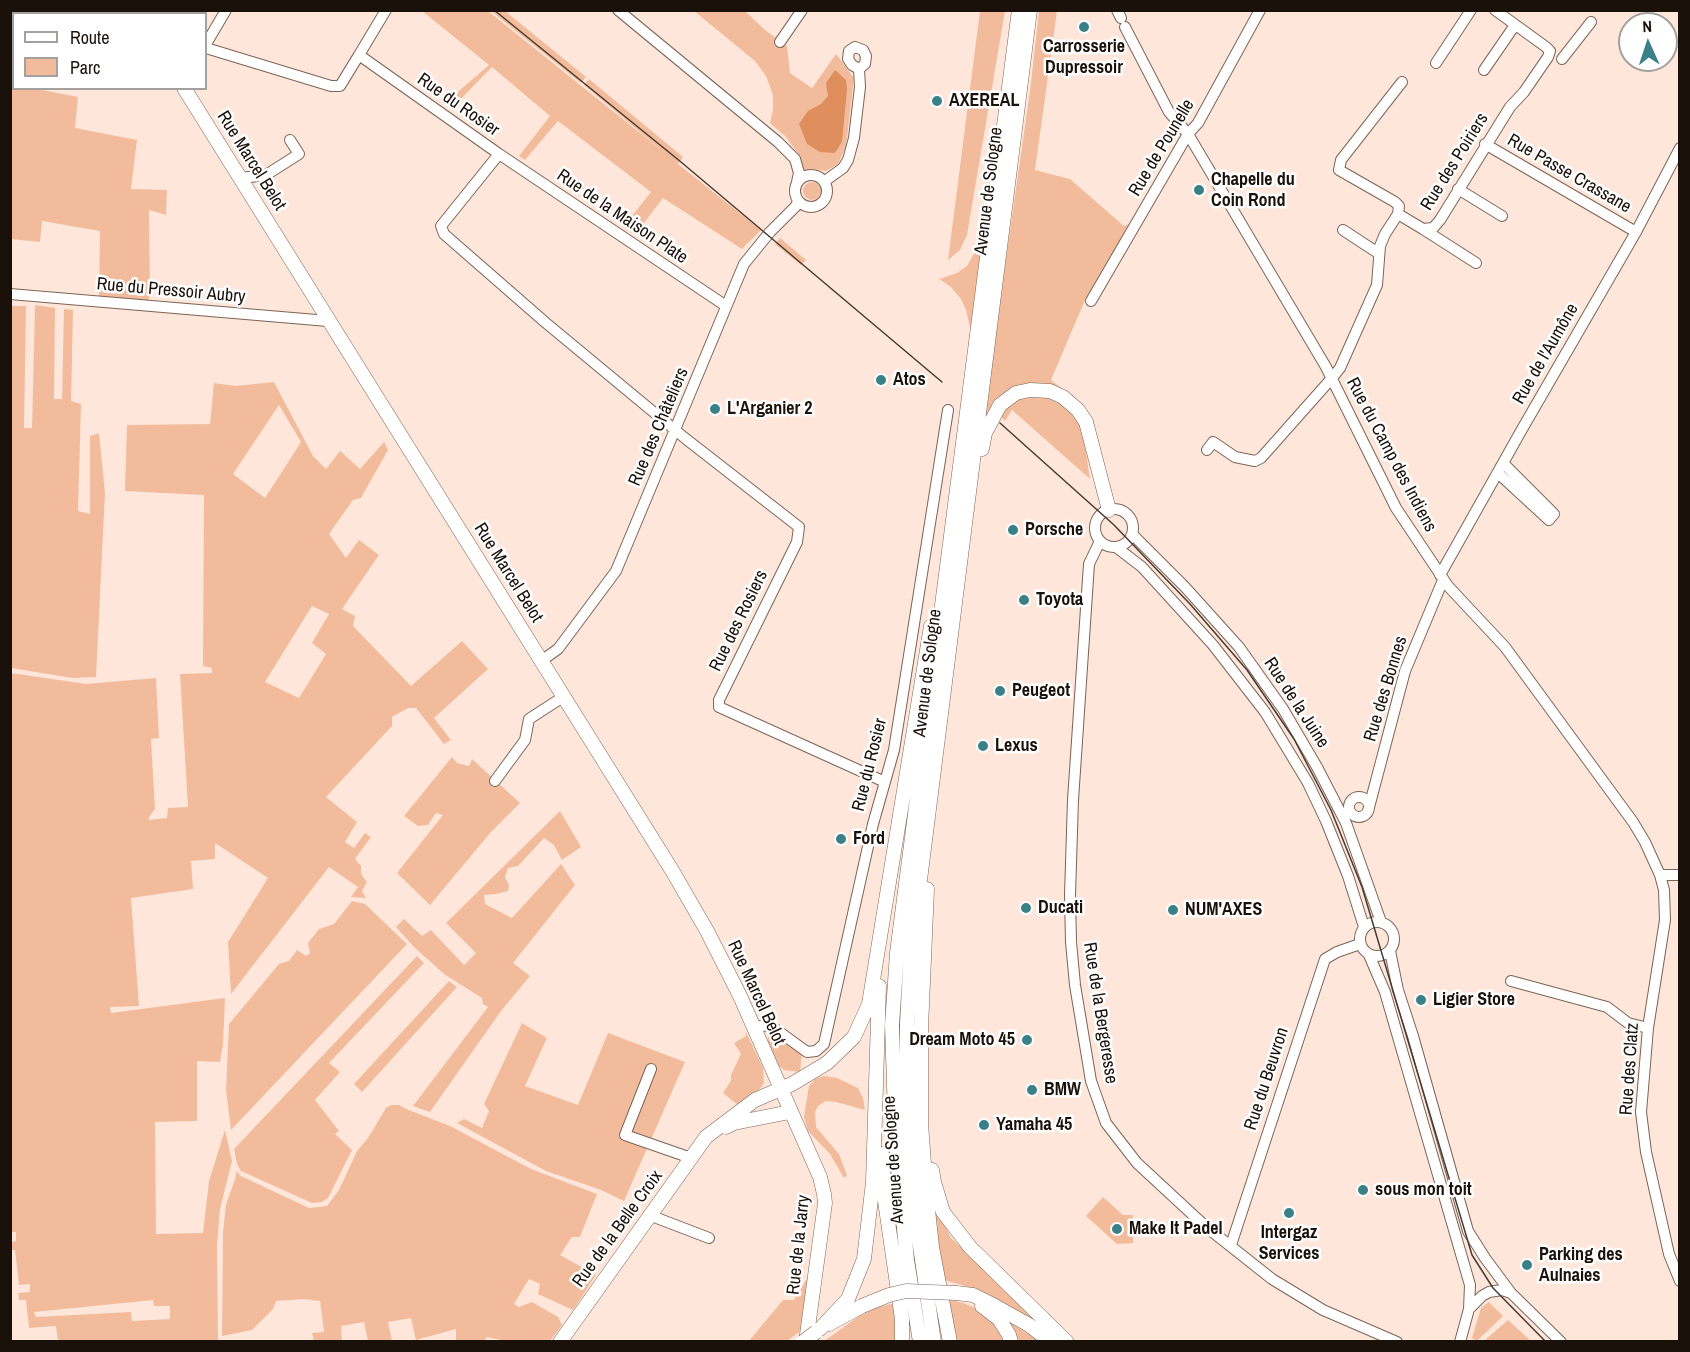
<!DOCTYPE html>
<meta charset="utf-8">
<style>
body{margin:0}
#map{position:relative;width:1690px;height:1352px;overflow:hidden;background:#fee7da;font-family:"Archivo Narrow",sans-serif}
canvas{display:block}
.frame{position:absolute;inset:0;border:12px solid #1a110b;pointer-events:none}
.legend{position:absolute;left:12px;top:12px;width:195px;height:78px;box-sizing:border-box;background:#fff;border:2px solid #a3a09d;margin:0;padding:8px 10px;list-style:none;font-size:18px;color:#1a110b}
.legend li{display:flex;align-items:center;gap:12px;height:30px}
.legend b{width:30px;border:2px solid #a3a09d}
.north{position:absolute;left:1618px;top:12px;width:60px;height:60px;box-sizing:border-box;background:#fff;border:2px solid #a3a09d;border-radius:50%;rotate:357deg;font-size:16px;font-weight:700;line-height:24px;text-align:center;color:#1a110b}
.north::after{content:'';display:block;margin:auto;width:21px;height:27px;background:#398186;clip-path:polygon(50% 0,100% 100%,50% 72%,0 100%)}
</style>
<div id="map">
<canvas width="1690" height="1352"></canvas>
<div class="frame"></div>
<ul class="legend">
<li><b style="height:8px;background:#fff"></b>Route</li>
<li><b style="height:16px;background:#f2bc9c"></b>Parc</li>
</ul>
<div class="north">N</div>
</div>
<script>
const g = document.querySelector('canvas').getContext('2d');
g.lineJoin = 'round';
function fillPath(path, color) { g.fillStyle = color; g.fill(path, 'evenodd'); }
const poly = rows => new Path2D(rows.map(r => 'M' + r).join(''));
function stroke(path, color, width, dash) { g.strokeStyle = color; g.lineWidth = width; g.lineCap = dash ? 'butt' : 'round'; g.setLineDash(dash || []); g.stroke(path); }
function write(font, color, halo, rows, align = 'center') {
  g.font = font + ' "Archivo Narrow",sans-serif'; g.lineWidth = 5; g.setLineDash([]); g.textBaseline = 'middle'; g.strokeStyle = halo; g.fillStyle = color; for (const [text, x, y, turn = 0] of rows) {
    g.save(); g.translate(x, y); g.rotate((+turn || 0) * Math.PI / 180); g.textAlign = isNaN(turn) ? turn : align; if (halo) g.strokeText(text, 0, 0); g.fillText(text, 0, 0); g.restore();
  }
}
const green = poly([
 [422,11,488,11,665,153,584,85,589,79,683,157,678,164,761,230,742,249,663,198,635,235,623,227,651,192,558,121,525,160,519,156,550,116,492,67,451,109,444,104,489,65],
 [491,11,505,11,586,77,581,83],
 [694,11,745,11,765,30,787,46,790,73,812,88,836,54,854,78,846,146,838,164,826,171,812,169,804,171,799,160,801,157,785,136,770,123,773,110,773,95,766,76,755,61],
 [980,11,1005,11,967,235,960,250,948,260],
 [1039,11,1057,11,1035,170,1070,179,1124,226,1130,224,1085,300,1051,380,1065,391,1037,384,982,426,1030,91],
 [10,82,13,83,14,88,37,89,78,97,75,128,137,140,131,189,167,190,166,215,149,210,150,297,147,301,99,297,100,231,42,221,40,242,11,239],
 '803 191a9 9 0 1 1 18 0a9 9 0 1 1-18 0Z',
 [780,238,806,260,801,265,775,244],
 [983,238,971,332,966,310,961,299,951,287,939,279,957,273,967,266],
 [35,305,55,308,54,399,62,399,64,309,73,310,71,401,81,404,78,511,90,514,90,436,99,433,105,493,96,677,72,678,11,668,11,306,26,306,24,428,32,428],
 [274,382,313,456,326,469,340,451,360,469,384,442,388,450,361,498,353,500,329,534,346,558,359,540,379,555,342,609,355,616,353,626,411,686,462,641,488,669,434,718,451,740,444,744,416,708,408,708,392,717,392,726,326,797,357,822,345,842,354,848,365,833,371,837,355,859,361,866,361,874,367,882,362,891,366,898,351,897,358,887,329,867,231,994,228,942,268,878,215,843,215,859,191,861,193,889,131,898,139,1006,110,1007,111,1013,225,998,223,1045,220,1062,197,1061,197,1121,155,1122,156,1234,203,1233,209,1181,225,1130,232,1161,220,1209,217,1245,218,1341,58,1341,56,1326,29,1328,26,1300,19,1300,18,1293,30,1292,30,1284,19,1285,15,1250,11,1250,11,1242,16,1241,16,1232,10,1232,11,673,86,684,156,678,159,738,151,739,155,809,149,817,149,820,167,818,168,808,188,807,180,674,212,673,212,668,203,666,204,495,125,491,127,425,210,424,214,383,236,386],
 [279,405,301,442,265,498,233,474],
 [312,606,329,614,312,643,326,654,299,698,265,682],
 [153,1300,154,1306,170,1306,170,1319,132,1321,131,1312,36,1317,34,1312],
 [1043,395,1060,400,1072,412,1083,432,1090,479,1012,410,1005,421,1001,417,1010,403,1025,396],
 [452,757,457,763,469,766,472,759,520,803,491,832,430,905,397,873,443,815,436,813,428,825,418,826,404,816],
 [560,811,581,847,562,860,554,845,544,838,518,866,508,868,505,877,509,885,508,891,496,894,484,895,485,904,512,918,561,864,575,885,513,963,530,976,501,1011,430,1112,413,1106,488,1007,483,1004,482,998,444,974,414,947,396,927,404,919,422,936,431,930,464,965,476,953,446,923],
 [352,901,365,904,407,944,231,1130,226,1090,229,1024,279,964,289,961,297,950,306,956,310,953,308,943,319,929,334,924],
 [417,956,424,963,329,1063,340,1072,315,1100,339,1131,335,1134,352,1150,328,1198,322,1202,312,1203,241,1171,237,1164,234,1149],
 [449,981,457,987,362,1092,354,1084],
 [522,1023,547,1038,525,1086,578,1105,608,1033,685,1062,624,1201,601,1190,546,1171,457,1123,464,1119,482,1128,489,1111,484,1104],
 [746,1032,763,1068,764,1083,754,1097,738,1105,723,1093,731,1081,731,1075,741,1054,734,1043,746,1036],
 [774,1033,802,1053,800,1072,784,1070,778,1065,767,1041,769,1035],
 [824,1076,837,1078,858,1088,863,1098,865,1110,836,1102,826,1101,818,1106,815,1112,816,1127,839,1154,847,1175,844,1178,830,1154,808,1131,804,1117,809,1086,815,1079],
 [391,1105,399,1105,406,1109,450,1126,531,1169,597,1194,580,1237,572,1237,560,1255,596,1275,573,1310,538,1294,540,1284,529,1279,514,1304,519,1307,532,1302,558,1317,562,1325,550,1341,505,1341,487,1337,484,1341,456,1341,456,1329,416,1340,411,1318,388,1322,392,1341,368,1341,364,1322,341,1326,342,1341,314,1341,312,1333,324,1332,320,1301,304,1299,276,1301,273,1309,252,1330,222,1336,223,1232,226,1205,236,1176,236,1171,241,1176,309,1208,327,1206,339,1190,357,1151,368,1138,386,1108],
 [1103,1197,1123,1215,1133,1215,1133,1243,1117,1244,1086,1216],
 [932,1199,951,1238,1064,1341,992,1298,969,1287,944,1280],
 [808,1277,802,1330,787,1341,748,1342,783,1300,794,1300],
 [946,1299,963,1303,978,1309,994,1323,1006,1341,955,1341],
 [1489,1302,1503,1316,1477,1341,1472,1338,1481,1308],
 [895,1303,899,1341,823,1342,859,1316,878,1307],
 [1508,1320,1531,1341,1484,1341],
 [1008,1321,1039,1341,1018,1341]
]);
const water = poly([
 [835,70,846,80,847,89,842,142,835,153,820,152,807,144,799,124,808,111,821,104,828,96,826,83]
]);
const minor = poly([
 [618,10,778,142,795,159,799,173,797,182],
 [1117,10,1121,18],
 [110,14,115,10],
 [1125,27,1169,112,1188,134,1326,367,1396,508,1448,586,1505,647,1633,822,1645,842,1660,875],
 [780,42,802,10],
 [206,44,226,10],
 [206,48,331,86,340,86,359,55,499,154,726,306],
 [359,55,386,10],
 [1562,59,1591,22],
 [1436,63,1471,10],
 [1484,70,1515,25],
 [1485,144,1636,232],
 [499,154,441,226,444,234,546,323,686,439,799,527,797,542,719,700,719,707,885,782],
 '795 191a16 16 0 1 1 32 0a16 16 0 1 1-32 0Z',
 [241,178,266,175,299,154,290,140],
 [825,181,843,168,848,160,854,138,860,87,859,69,865,64,866,56,863,50,855,47,849,51,848,59,852,65,859,69],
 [1458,189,1502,216],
 [1398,214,1399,206,1395,202,1339,170,1341,160,1402,82],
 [1423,229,1476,263],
 [1343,230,1378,253],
 [10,294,328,321],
 [1091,301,1188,134,1198,123,1260,10],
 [1207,450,1213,442,1235,457,1255,461,1261,458,1332,378,1340,368,1377,285,1380,246,1385,234,1398,214,1423,229,1433,228,1440,220,1510,107,1524,92,1548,57,1550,51,1546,47,1495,10],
 [1498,473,1549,520,1554,514,1503,463],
 '1095 528a19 19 0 1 1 38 0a19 19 0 1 1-38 0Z',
 [1132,534,1185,587,1239,647,1283,709,1317,767,1346,823,1381,922],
 [1100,541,1089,564,1073,800,1070,895,1071,942,1075,985,1091,1081,1106,1123,1137,1163,1205,1226,1272,1279,1323,1310,1397,1342],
 [1116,547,1142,567,1213,645,1265,712,1308,783,1326,821,1348,876,1364,927],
 [1440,575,1521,431,1636,232,1680,148],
 [541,661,558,649,616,571,744,264,770,232,796,206,798,201],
 [495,781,525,740,529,719,563,697],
 '1349 807a10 10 0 1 1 20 0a10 10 0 1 1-20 0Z',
 [1368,811,1405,671,1443,580],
 [1680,875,1660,875,1664,890,1665,920,1648,1028,1641,1112,1646,1152,1669,1254,1680,1281],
 '1360 939a17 17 0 1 1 34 0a17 17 0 1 1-34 0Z',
 [1390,951,1398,990,1413,1036,1468,1231,1485,1258,1511,1293,1561,1342],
 [1369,955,1385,992,1470,1285,1469,1309,1460,1342],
 [1511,981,1607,1007,1628,1023,1648,1028],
 [753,1027,770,1025,807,1052,816,1051,824,1044,873,824,894,750,948,410],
 [651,1069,625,1135,691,1158],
 [649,1215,709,1238],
 [1231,1245,1325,959,1337,952,1360,944],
 [1469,1309,1482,1296,1489,1292,1502,1290,1511,1293]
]);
const major = poly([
 [136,10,138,14],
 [184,88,673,872,707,931,740,996,820,1177,824,1194,825,1203,806,1342],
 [982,449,985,433,1000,405,1016,393,1030,390,1050,391,1063,397,1078,410,1086,422,1109,510],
 [927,889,921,1028,921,1123,926,1191,932,1247,950,1342],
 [726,1127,734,1123,790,1112],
 [882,1154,885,1201,902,1319,902,1342],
 [932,1170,934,1182,943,1212,970,1247,1067,1342],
 [956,1293,973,1295,995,1306,1029,1325,1051,1342],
 [982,1306,999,1319,1009,1335,1011,1342],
 [829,1324,862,1306],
 [820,1329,848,1299,864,1259,873,1182,879,986],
 [560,1342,706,1137,755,1100,792,1084,827,1063,854,1037,869,1004,931,626],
 [920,1342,907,1260,896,1144,892,1025,897,953,1019,10],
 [934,1342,913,1198,907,1116,907,1024,911,951,1030,10]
]);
const tram = poly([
 [494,10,681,162,942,382],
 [1000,423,1114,525,1190,604,1247,670,1294,739,1331,810,1362,887,1472,1255,1493,1288,1546,1342]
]);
const majorBridge = poly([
 [862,1306,889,1295,906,1291,956,1293],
 [803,1342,816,1332]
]);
const markers = [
 [1084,27,6,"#398186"],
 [937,101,6,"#398186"],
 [1199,190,6,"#398186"],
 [881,380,6,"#398186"],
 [715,409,6,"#398186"],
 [1013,530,6,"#398186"],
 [1024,600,6,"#398186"],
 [1000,691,6,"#398186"],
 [983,746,6,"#398186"],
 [841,839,6,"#398186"],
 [1026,908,6,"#398186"],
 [1173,910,6,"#398186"],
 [1421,1000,6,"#398186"],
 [1027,1040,6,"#398186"],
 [1032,1090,6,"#398186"],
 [984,1125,6,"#398186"],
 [1363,1190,6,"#398186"],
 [1289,1213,6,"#398186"],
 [1117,1229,6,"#398186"],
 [1527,1265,6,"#398186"]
];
const poiNames = [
 ["Carrosserie",1084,47,"center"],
 ["Dupressoir",1084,68,"center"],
 ["AXEREAL",949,101],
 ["Chapelle du",1211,180],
 ["Coin Rond",1211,201],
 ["Atos",893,380],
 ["L'Arganier 2",727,409],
 ["Porsche",1025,530],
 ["Toyota",1036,600],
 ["Peugeot",1012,691],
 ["Lexus",995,746],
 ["Ford",853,839],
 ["Ducati",1038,908],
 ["NUM'AXES",1185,910],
 ["Ligier Store",1433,1000],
 ["Dream Moto 45",1015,1040,"right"],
 ["BMW",1044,1090],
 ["Yamaha 45",996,1125],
 ["sous mon toit",1375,1190],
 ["Make It Padel",1129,1229],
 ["Intergaz",1289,1233,"center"],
 ["Services",1289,1254,"center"],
 ["Parking des",1539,1255],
 ["Aulnaies",1539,1276]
];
const streetNames = [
 ["Rue du Rosier",458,105,35],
 ["Rue de Pounelle",1162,148,-59],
 ["Rue Marcel Belot",251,161,58],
 ["Rue des Poiriers",1455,162,-58],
 ["Rue Passe Crassane",1569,174,30],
 ["Avenue de Sologne",989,191,-83],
 ["Rue de la Maison Plate",622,217,34],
 ["Rue du Pressoir Aubry",171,291,5],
 ["Rue de l'Aumône",1546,354,-60],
 ["Rue des Châteliers",659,427,-67],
 ["Rue du Camp des Indiens",1391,455,62],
 ["Rue Marcel Belot",508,573,58],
 ["Rue des Rosiers",739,621,-64],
 ["Avenue de Sologne",928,673,-83],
 ["Rue des Bonnes",1386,689,-73],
 ["Rue de la Juine",1296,703,57],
 ["Rue du Rosier",870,765,-76],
 ["Rue Marcel Belot",756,993,65],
 ["Rue de la Bergeresse",1100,1013,81],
 ["Rue des Clatz",1630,1069,-86],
 ["Rue du Beuvron",1267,1079,-72],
 ["Avenue de Sologne",894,1160,-94],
 ["Rue de la Belle Croix",618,1229,-54],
 ["Rue de la Jarry",799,1245,-84]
];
fillPath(green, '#f2bc9c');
fillPath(water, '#df8f5d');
stroke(minor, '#7c6455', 12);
stroke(major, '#7c6455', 15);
stroke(minor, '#fff', 10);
stroke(major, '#fff', 14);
stroke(tram, '#473b34', 1.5);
stroke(majorBridge, '#7c6455', 15, []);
stroke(majorBridge, '#fff', 14);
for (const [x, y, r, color] of markers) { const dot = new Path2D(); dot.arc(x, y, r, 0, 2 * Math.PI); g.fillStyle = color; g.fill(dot); stroke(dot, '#fff', 2); }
write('bold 18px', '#1a110b', '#fff', poiNames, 'left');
write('18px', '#1a110b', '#fff', streetNames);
</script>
